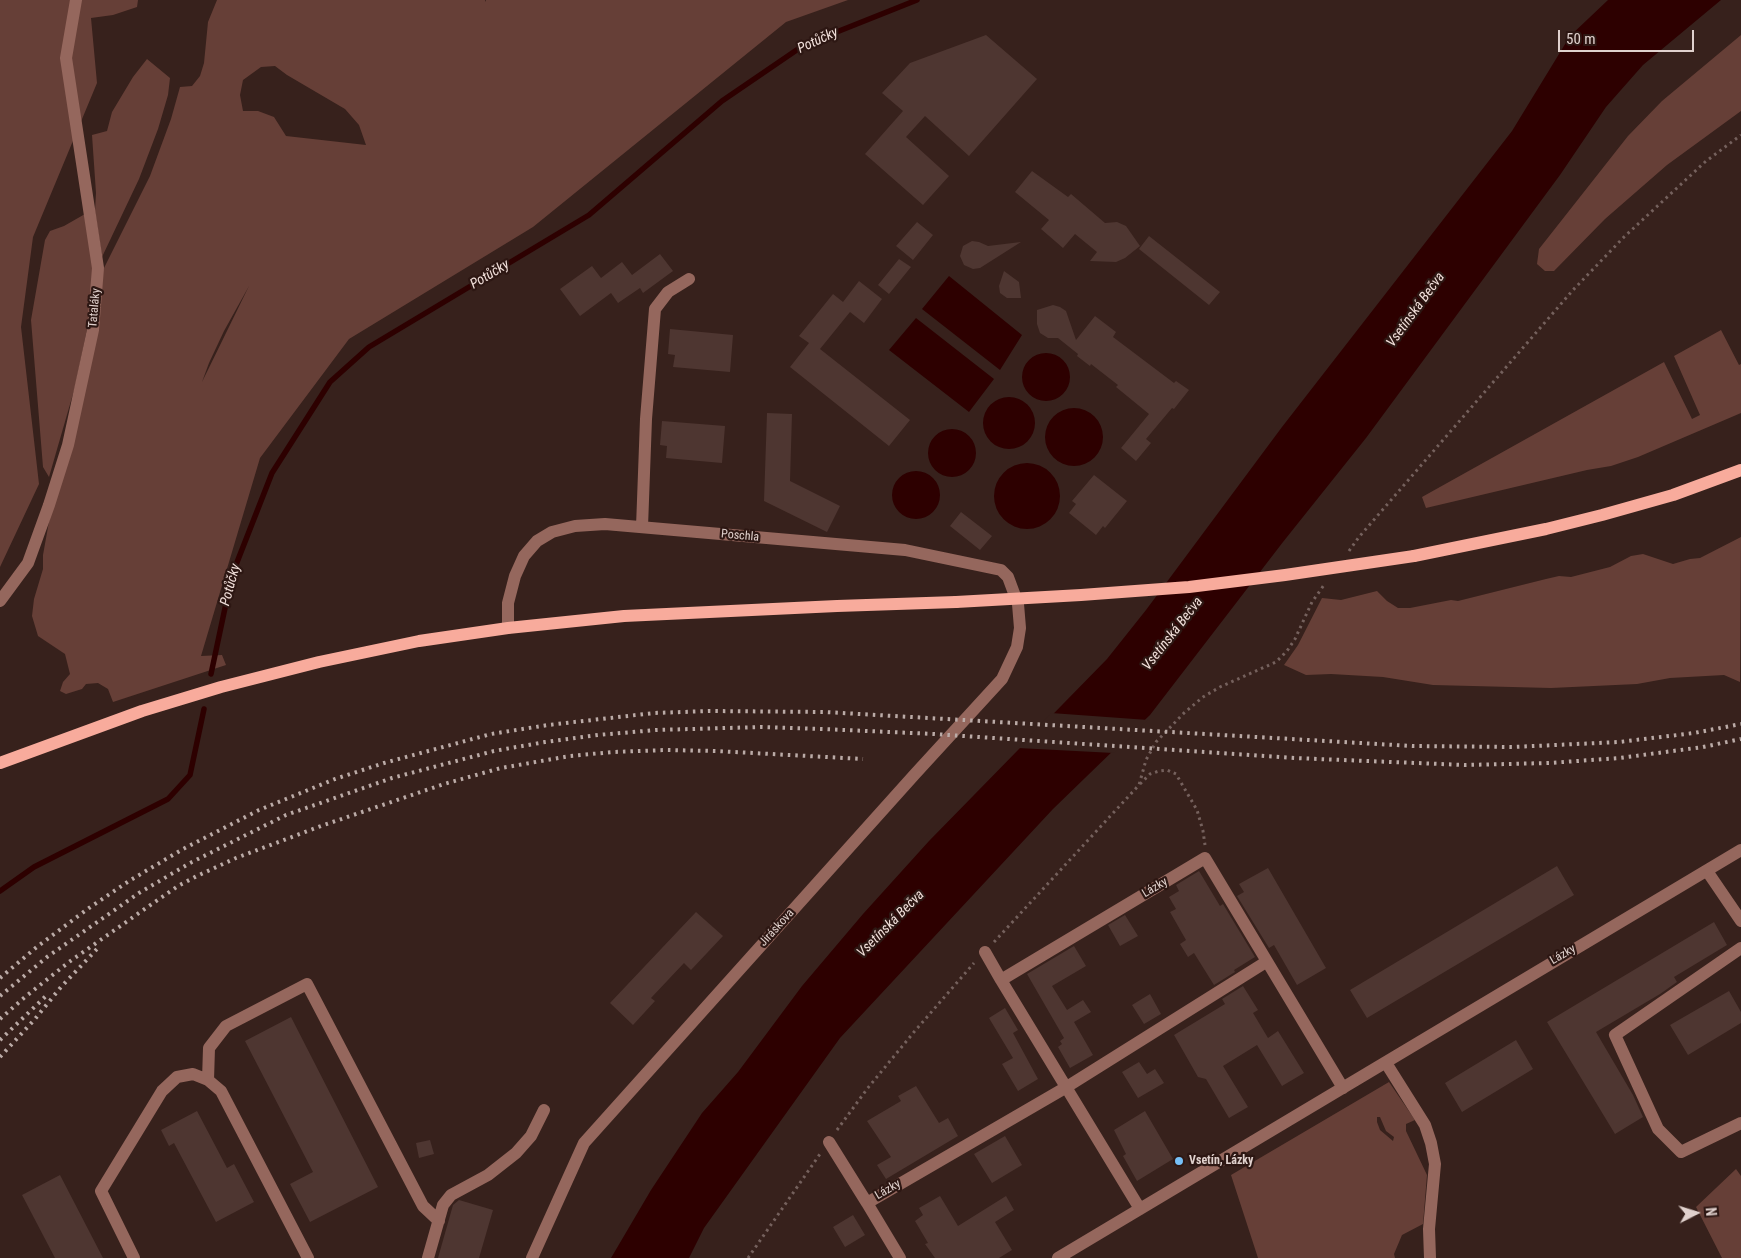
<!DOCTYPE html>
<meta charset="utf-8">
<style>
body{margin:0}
#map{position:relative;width:1741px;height:1258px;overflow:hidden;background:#37211c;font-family:"Roboto Condensed",sans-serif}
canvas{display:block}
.north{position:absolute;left:1671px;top:1188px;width:50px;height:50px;-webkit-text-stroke:4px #2d1713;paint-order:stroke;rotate:85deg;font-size:14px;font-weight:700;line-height:20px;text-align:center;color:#e0d1cd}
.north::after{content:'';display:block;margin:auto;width:18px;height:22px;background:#e0d1cd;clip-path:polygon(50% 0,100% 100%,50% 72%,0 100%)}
.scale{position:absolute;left:1558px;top:30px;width:136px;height:22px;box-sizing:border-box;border:2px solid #e0d1cd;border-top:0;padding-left:6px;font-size:15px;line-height:18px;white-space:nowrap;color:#e0d1cd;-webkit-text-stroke:4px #2d1713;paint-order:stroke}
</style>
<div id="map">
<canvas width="1741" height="1258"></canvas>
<div class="north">N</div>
<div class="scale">50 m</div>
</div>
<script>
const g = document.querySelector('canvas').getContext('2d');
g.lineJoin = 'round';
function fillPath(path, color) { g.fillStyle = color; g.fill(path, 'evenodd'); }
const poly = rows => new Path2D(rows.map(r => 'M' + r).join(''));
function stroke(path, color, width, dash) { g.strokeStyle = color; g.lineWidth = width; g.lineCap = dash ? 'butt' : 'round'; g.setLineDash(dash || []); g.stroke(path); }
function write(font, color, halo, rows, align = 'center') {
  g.font = font + ' "Roboto Condensed",sans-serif'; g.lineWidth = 4.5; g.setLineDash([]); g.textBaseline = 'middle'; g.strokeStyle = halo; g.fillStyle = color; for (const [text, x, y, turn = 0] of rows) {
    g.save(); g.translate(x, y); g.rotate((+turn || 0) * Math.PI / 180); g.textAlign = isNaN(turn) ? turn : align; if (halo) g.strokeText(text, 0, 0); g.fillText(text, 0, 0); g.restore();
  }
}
const green = poly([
 [0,0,138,0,137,7,113,15,91,18,97,83,33,237,21,327,39,484,0,567],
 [217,0,485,0,485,2,486,0,848,0,786,22,533,227,349,339,260,458,201,656,222,655,226,665,113,702,108,689,98,683,86,684,82,689,66,694,60,691,63,682,70,674,65,654,38,636,32,616,34,599,43,569,43,555,50,516,102,272,150,176,171,119,180,87,192,86,200,76,204,63,208,22],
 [275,66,287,75,345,109,359,125,366,145,286,136,274,117,258,111,243,111,240,95,243,80,261,67],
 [249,286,202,382,209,363,224,331],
 [1741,35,1741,111,1667,165,1605,219,1554,271,1545,271,1537,264,1539,249,1628,136,1662,101],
 [147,59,170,78,168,95,158,129,139,179,102,257,95,211,96,193,92,135,107,131,112,112,133,77],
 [85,214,93,263,93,300,75,387,49,477,43,467,31,320,45,240,50,231,64,226],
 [1721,330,1739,365,1741,364,1741,413,1638,457,1611,466,1587,470,1426,508,1422,497,1664,362,1692,419,1700,415,1674,356],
 [1741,537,1740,682,1724,675,1670,678,1637,684,1551,688,1433,685,1383,677,1331,674,1306,675,1284,665,1298,645,1322,598,1341,600,1377,591,1387,601,1398,608,1410,608,1451,600,1458,601,1546,579,1559,576,1571,577,1610,567,1631,556,1643,554,1673,564,1690,559,1700,558],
 [1389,1082,1415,1120,1406,1124,1406,1131,1427,1175,1423,1224,1402,1235,1394,1254,1395,1258,1258,1258,1231,1175],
 [1377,1117,1380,1117,1386,1131,1394,1137,1393,1141,1380,1130,1377,1122],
 [1736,1169,1741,1176,1741,1258,1722,1258,1696,1207]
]);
const water = poly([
 [1608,0,1721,0,1643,65,1606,107,1560,175,1366,438,1283,542,1150,715,1053,809,840,1038,704,1228,689,1258,611,1258,651,1190,702,1113,738,1072,802,986,863,914,929,841,1107,659,1146,610,1282,427,1512,131,1570,36],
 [949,276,1022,335,1000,370,922,309],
 [916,318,994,379,969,412,889,350],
 '1022 377a24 24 0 1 1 48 0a24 24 0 1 1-48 0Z',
 '983 423a26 26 0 1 1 52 0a26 26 0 1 1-52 0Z',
 '1045 437a29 29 0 1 1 58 0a29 29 0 1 1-58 0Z',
 '928 453a24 24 0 1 1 48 0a24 24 0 1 1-48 0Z',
 '994 496a33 33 0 1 1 66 0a33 33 0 1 1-66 0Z',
 '892 495a24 24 0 1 1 48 0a24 24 0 1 1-48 0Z'
]);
const pier = poly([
 [1051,713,1148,720,1114,753,1018,748]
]);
const stream = poly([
 [211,674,232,575,272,473,330,382,369,347,589,215,722,101,804,45,917,0],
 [0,891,34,867,168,799,190,775,204,709]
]);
const building = poly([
 [986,35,1037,79,969,156,925,116,906,137,949,176,923,205,865,154,903,111,882,93,910,63],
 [1032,171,1068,197,1071,194,1105,223,1117,222,1126,226,1140,246,1125,258,1116,262,1090,261,1097,252,1075,234,1063,248,1041,229,1049,220,1015,192],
 [917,222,933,235,913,260,896,246],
 [1149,236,1220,292,1209,305,1139,249],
 [972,241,979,242,988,246,1021,242,980,268,973,269,964,265,960,256,963,246],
 [660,254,673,271,643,293,640,288,618,303,611,293,580,316,560,289,592,266,601,278,622,262,632,275],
 [899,259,911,267,889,294,878,285],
 [1004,271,1019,282,1021,298,1007,298,1000,293,999,286],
 [859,281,882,299,864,323,850,312,820,349,910,420,889,446,790,367,809,343,799,336,833,294,843,302],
 [1053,305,1060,307,1066,311,1076,340,1095,316,1116,332,1113,337,1174,383,1176,381,1189,390,1174,409,1172,408,1146,439,1151,443,1136,461,1121,448,1149,414,1116,387,1118,385,1091,364,1090,366,1077,356,1078,354,1058,338,1048,338,1040,333,1037,324,1037,310],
 [670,329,733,335,730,372,673,367,675,355,668,354],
 [767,413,792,414,790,481,840,506,827,532,764,501],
 [662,421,725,426,722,463,666,458,667,446,660,445],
 [1094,475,1127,501,1105,528,1103,526,1096,535,1069,513,1076,504,1072,501],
 [961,512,992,536,980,550,950,526],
 [1557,866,1574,895,1367,1018,1350,990],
 [1268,868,1326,968,1297,985,1274,945,1269,948,1237,896,1244,892,1239,884],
 [1199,871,1220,906,1223,904,1255,957,1234,970,1235,972,1214,985,1194,953,1188,957,1180,944,1186,940,1170,912,1176,909,1169,897,1179,891,1176,885],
 [696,912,723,936,691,970,684,963,651,998,655,1001,633,1025,610,1003],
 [1125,915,1138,936,1120,946,1108,925],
 [1714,922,1727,945,1674,977,1677,982,1660,994,1596,1032,1633,1095,1643,1117,1615,1134,1547,1022],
 [1074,946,1086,966,1052,986,1067,1010,1083,1000,1091,1012,1074,1022,1093,1055,1070,1068,1058,1047,1062,1044,1060,1041,1064,1038,1027,974],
 [1243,986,1258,1010,1253,1013,1268,1038,1278,1031,1304,1073,1282,1086,1257,1045,1223,1066,1248,1107,1229,1118,1206,1079,1198,1077,1174,1035,1225,1004,1222,999],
 [1729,991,1741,1012,1741,1023,1688,1055,1670,1025],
 [1150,994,1161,1014,1144,1024,1132,1005],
 [1005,1008,1018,1030,1013,1033,1038,1079,1018,1091,1002,1064,1013,1058,989,1018],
 [291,1017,378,1187,310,1222,290,1184,313,1172,245,1041],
 [1516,1040,1533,1069,1462,1112,1445,1083],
 [1139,1062,1147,1074,1155,1069,1164,1083,1138,1098,1122,1072],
 [916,1086,939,1123,948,1118,958,1136,886,1179,877,1165,891,1157,867,1121,901,1101,898,1096],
 [197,1111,227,1168,234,1164,254,1202,216,1222,174,1143,169,1146,161,1130],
 [1145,1111,1173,1159,1137,1181,1123,1156,1126,1154,1114,1130],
 [1005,1136,1022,1165,992,1183,974,1154],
 [430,1140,434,1154,419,1158,416,1143],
 [60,1175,103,1258,55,1258,22,1195],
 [940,1196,958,1226,1006,1196,1014,1210,995,1222,1012,1250,999,1258,935,1258,925,1244,928,1243,915,1221,923,1215,919,1208],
 [459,1200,493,1210,479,1258,438,1258,453,1205],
 [853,1215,865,1235,845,1247,833,1227]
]);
const path = poly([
 [1349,551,1359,537,1573,290,1624,237,1705,162,1741,135],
 [1140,784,1150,774,1159,771,1167,770,1176,774,1197,810,1203,831,1205,845],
 [994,942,1139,785,1146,760,1156,742,1184,713,1203,697,1220,687,1276,662,1287,651,1295,639,1312,602,1324,585],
 [837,1130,867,1089,914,1032,974,963],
 [748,1258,820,1154]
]);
const minor = poly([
 [642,527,646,419,655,309,668,292,689,279],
 [0,601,28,563,49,505,68,445,93,330,98,268,66,58,76,0],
 [508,628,508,603,515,576,524,556,537,541,552,532,575,526,605,524,905,550,1001,570,1008,577,1018,604,1020,628,1017,647,1002,679,915,774,584,1143,532,1258],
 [1707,871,1741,921],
 [1741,948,1615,1035,1658,1129,1681,1152,1741,1123],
 [985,952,1001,980],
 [1386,1063,1425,1125,1431,1143,1435,1164,1429,1229,1430,1258],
 [208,1080,209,1048,226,1026,307,984,423,1206,439,1221],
 [829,1142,867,1203],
 [1140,1209,1001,980,1205,858,1343,1088],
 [134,1258,101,1191,162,1091,177,1077,193,1074,208,1080,221,1091,308,1258],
 [428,1258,443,1205,451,1195,488,1175,516,1153,531,1136,544,1110],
 [900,1258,867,1203,1065,1088,1266,962],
 [1058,1258,1741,850]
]);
const major = poly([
 [1414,556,1546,529,1602,515,1673,495,1741,470],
 [0,763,142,711,221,687,319,662,419,641,508,628,624,616,837,606,956,602]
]);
const rail = poly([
 [0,978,38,946,89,908,129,881,183,849,259,810,335,779,384,763,491,734,548,725,654,713,710,711,825,712,1412,746,1513,747,1619,742,1694,733,1741,724],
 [0,996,47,957,139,893,190,863,286,815,392,778,494,751,545,742,598,735,656,730,761,727,823,729,934,734,1294,758,1465,765,1549,763,1620,758,1703,747,1741,739],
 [0,1019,25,997,69,962,149,906,178,886,197,876,236,858,321,826,444,784,501,768,570,756,613,752,666,750,716,751,863,759],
 [0,1040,47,995],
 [0,1057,35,1019,61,987,97,949]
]);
const majorBridge = poly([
 [956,602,1081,595,1189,587,1285,575,1414,556]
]);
const markers = [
 [1179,1161,5,"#76c0f7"]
];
const streetNames = [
 ["Tataláky",95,308,-85],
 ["Poschla",740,536,5],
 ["Lázky",1155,888,-31],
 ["Jiráskova",777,928,-48],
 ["Lázky",1563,955,-30],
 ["Lázky",888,1190,-30]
];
const poiNames = [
 ["Vsetín, Lázky",1189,1161]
];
const waterNames = [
 ["Potůčky",818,41,-25],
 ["Potůčky",490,275,-31],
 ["Vsetínská Bečva",1416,310,-54],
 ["Potůčky",231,585,-75],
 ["Vsetínská Bečva",1173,634,-52],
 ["Vsetínská Bečva",891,924,-45]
];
fillPath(green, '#663f37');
fillPath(water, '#2d0000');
fillPath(pier, '#37211c');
stroke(stream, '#2d0000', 5.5);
fillPath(building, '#4e3631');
stroke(path, '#75615d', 3, [2.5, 4]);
stroke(minor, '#95675d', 12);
stroke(major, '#f8ab9c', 12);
stroke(rail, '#bbaba7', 4, [2.5, 5]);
stroke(majorBridge, '#f8ab9c', 12);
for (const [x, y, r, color] of markers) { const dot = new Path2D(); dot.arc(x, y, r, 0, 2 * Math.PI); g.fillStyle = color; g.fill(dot); stroke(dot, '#2d1713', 2); }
write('12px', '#e0d1cd', '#2d1713', streetNames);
write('bold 12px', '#e0d1cd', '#2d1713', poiNames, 'left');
write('italic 14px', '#f2e0db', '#2d1713', waterNames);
</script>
